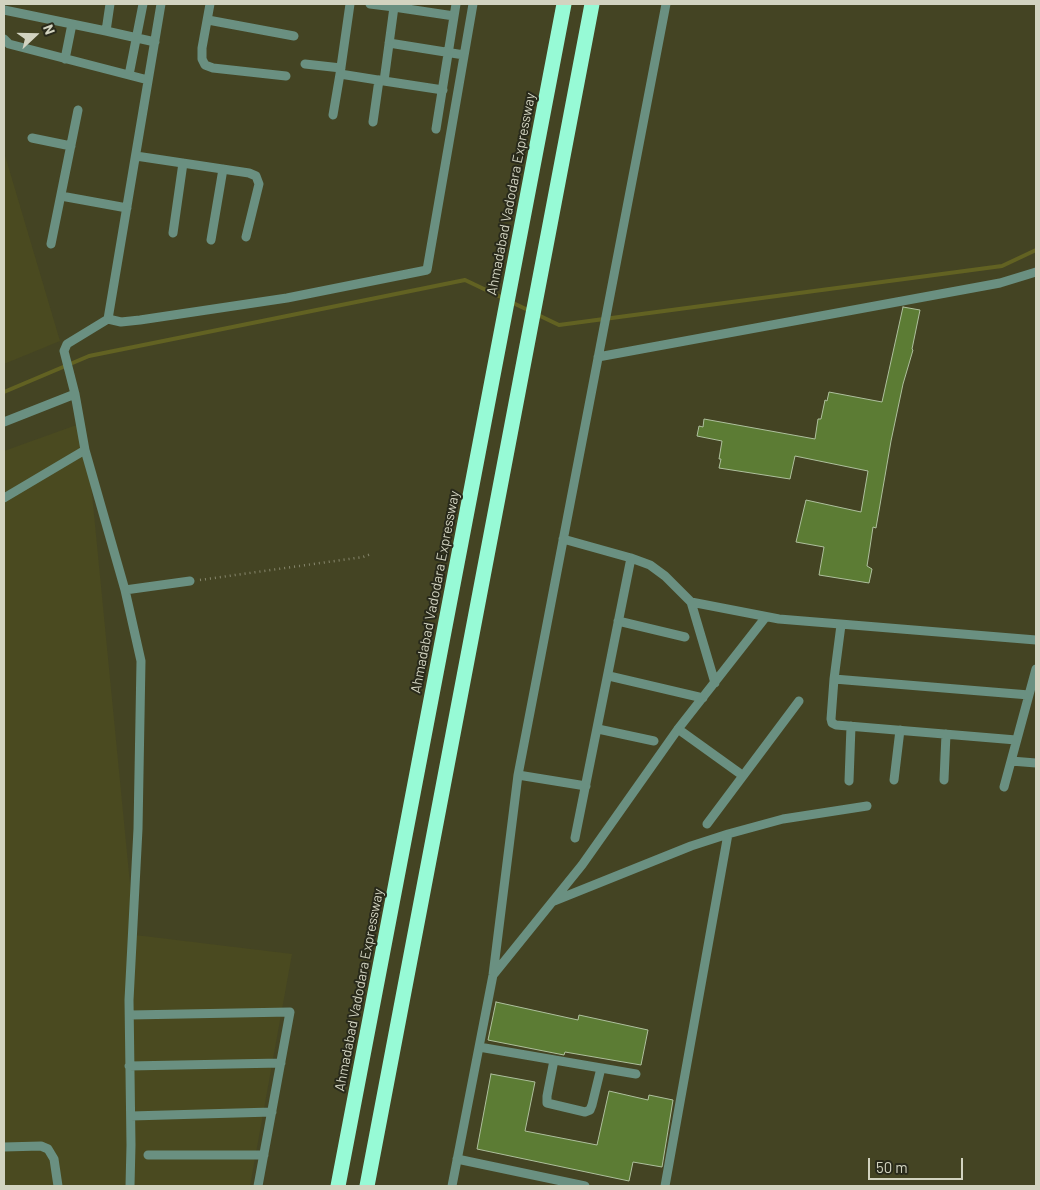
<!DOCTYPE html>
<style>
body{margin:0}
#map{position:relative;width:1040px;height:1190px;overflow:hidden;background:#444423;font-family:Barlow,sans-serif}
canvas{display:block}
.frame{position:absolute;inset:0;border:5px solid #d2d3c0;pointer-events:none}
.north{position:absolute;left:10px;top:10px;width:50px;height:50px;-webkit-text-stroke:4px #292a1b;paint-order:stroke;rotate:69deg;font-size:14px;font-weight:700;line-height:20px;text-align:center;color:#d2d3c0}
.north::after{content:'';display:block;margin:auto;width:18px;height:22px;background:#d2d3c0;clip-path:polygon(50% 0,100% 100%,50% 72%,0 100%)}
.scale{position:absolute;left:868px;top:1158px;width:95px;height:22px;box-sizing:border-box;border:2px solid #d2d3c0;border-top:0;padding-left:6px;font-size:15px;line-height:18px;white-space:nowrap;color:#d2d3c0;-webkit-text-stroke:4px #292a1b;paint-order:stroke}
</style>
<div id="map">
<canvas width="1040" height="1190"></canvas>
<div class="frame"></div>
<div class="north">N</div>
<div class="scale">50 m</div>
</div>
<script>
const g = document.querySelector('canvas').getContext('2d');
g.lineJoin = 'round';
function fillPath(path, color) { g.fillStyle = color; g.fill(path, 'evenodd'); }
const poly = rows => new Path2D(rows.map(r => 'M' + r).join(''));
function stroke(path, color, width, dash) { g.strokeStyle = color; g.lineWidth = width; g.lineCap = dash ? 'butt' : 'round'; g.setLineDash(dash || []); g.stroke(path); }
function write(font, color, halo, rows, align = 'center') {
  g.font = font + ' Barlow,sans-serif'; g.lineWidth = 4; g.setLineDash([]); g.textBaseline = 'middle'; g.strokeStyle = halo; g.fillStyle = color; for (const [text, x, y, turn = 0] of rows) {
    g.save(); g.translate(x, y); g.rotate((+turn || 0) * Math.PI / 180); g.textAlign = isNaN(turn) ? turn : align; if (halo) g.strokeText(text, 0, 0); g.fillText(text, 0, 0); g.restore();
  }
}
const built = poly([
 [4,152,60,341,4,364],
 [85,422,135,935,292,954,250,1186,4,1186,4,451]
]);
const stream = poly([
 [511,302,530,311],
 [536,314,559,325,1002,266,1036,250],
 [4,392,89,356,465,280,505,299]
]);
const building = poly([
 [903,307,920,310,912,349,913,350,903,384,891,441,876,528,873,527,870,547,867,566,872,569,869,583,819,575,824,547,796,542,806,500,861,512,868,471,795,456,790,479,719,468,721,459,719,459,722,441,697,436,699,426,703,427,704,419,815,439,818,419,821,419,825,400,827,401,829,392,882,402,903,307],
 [496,1002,578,1020,579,1015,648,1030,641,1065,565,1052,564,1055,488,1040,496,1002],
 [491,1074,535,1082,525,1131,597,1145,609,1091,648,1100,649,1095,673,1100,662,1167,633,1162,629,1181,477,1149,491,1074]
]);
const path = poly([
 [200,580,363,557,371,554]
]);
const minor = poly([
 [110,4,106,31,155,42],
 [210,4,202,48,202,59,205,65,213,68,286,76],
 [350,4,340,74,384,81,394,7,370,4],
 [394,7,454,16],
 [4,10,72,24],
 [208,20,294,36],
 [4,39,9,44,148,80],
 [389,43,464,55],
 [65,59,72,24,106,31],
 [305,64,341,68],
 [129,75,143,4],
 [384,81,443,90],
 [333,115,340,74],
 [373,122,379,80],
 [436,129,456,4],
 [32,138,71,146],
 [136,156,249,173,256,176,259,184,246,237],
 [61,196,127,208],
 [173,233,183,163],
 [211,240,223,169],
 [51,244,78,110],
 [108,319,161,4],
 [598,357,1000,283,1036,272],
 [4,422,75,394],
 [4,498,85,450],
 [563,539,631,558,650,565,665,576,691,602,779,619,1036,640],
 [125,590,190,581],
 [691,602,715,683],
 [618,621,685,637],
 [841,625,834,679,1029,695],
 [609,676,703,698],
 [834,679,831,719,832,723,836,725,1016,740],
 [598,729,654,741],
 [678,729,742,775],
 [1011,761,1036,763],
 [518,775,586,786],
 [894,780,900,730],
 [944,780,946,734],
 [849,781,851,726],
 [1004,787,1036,669],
 [707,824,799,701],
 [575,838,631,558],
 [554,901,691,846,728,834,783,819,867,806],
 [494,974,582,865,678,729,765,618],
 [130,1015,290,1012,258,1186],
 [479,1047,636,1074],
 [554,1060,547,1096,547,1103,585,1112,590,1110,592,1105,601,1068],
 [129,1066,281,1063],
 [131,1116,272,1112],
 [4,1147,41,1146,48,1149,54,1159,58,1186],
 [148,1155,264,1155],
 [457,1159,585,1186],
 [130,1186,131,1145,129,1000,138,829,141,661,125,590,85,450,75,394,64,351,67,344,108,319,121,322,140,320,287,298,427,270,473,4],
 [452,1186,493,975,518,775,666,4],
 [665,1186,728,834]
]);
const highway = poly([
 [338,1186,564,4],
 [367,1186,592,4]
]);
const streetNames = [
 ["Ahmadabad Vadodara Expressway",511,194,-79],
 ["Ahmadabad Vadodara Expressway",435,592,-79],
 ["Ahmadabad Vadodara Expressway",359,990,-79]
];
fillPath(built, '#4a4a20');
stroke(stream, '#626222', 4);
fillPath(building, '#5c7c34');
stroke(building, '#aec09d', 1);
stroke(path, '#87876d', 2.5, [1, 4]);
stroke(minor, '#6a9081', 9);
stroke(highway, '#97fad6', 15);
write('14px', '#d2d3c0', '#292a1b', streetNames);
</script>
